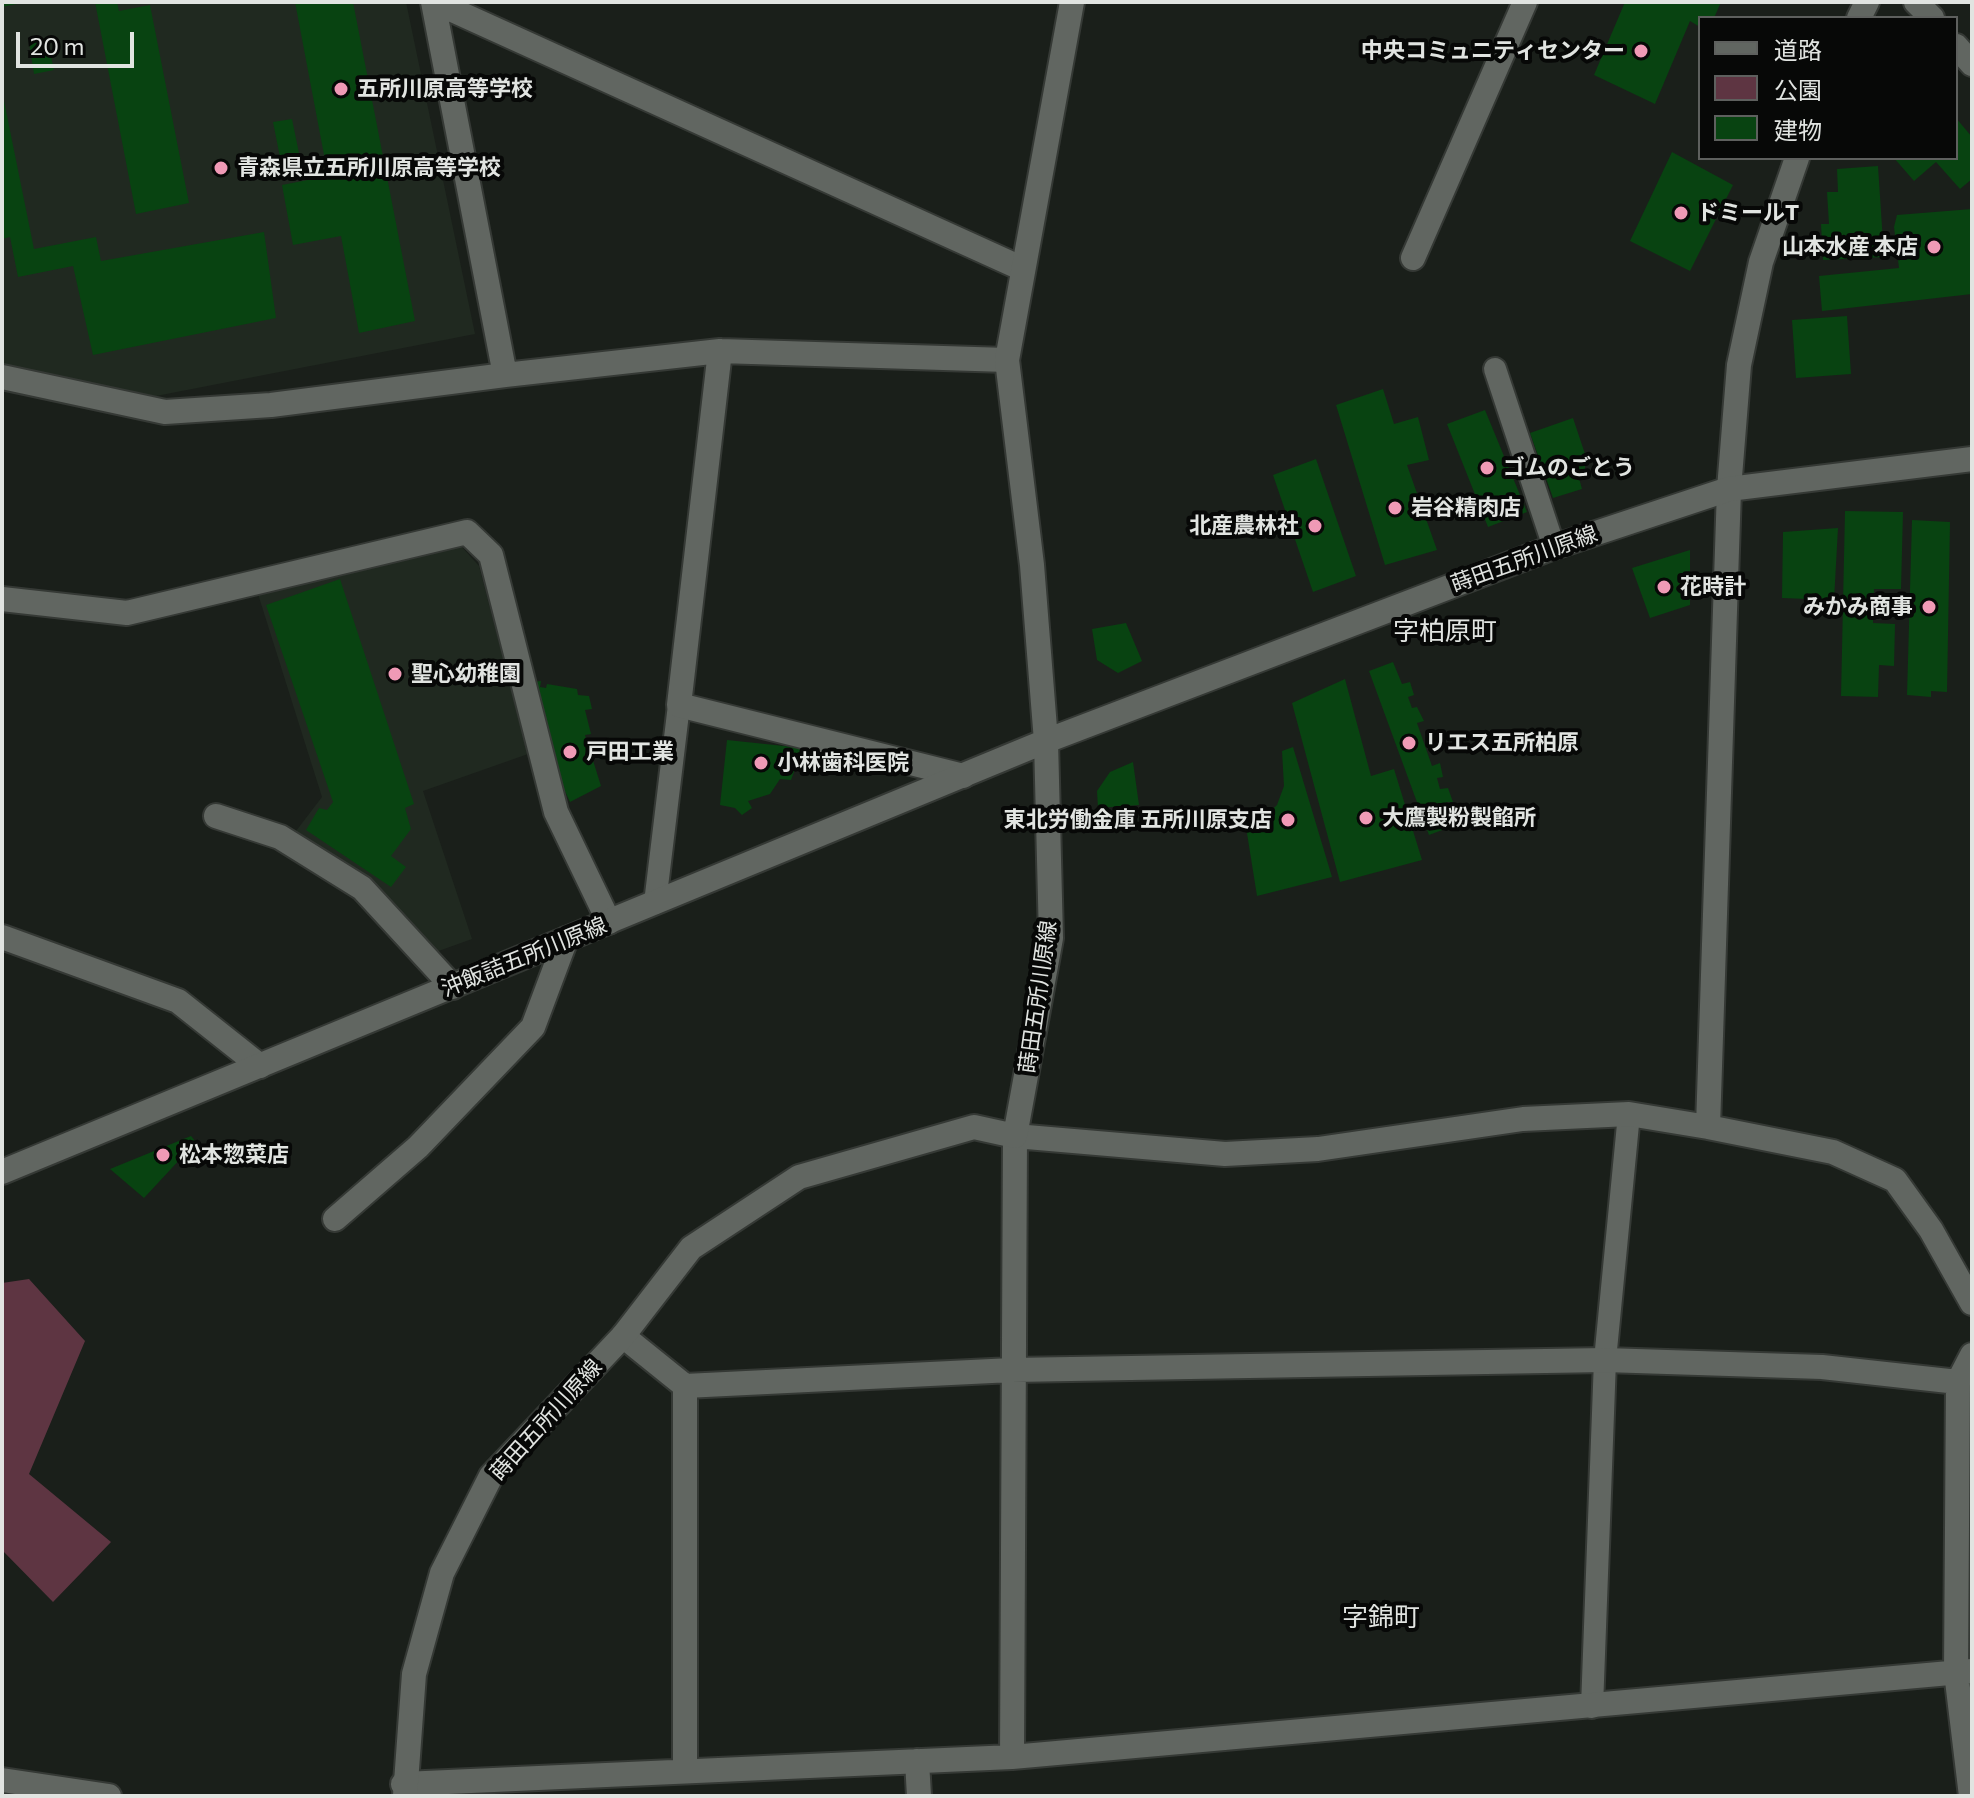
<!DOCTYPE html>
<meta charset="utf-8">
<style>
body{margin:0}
#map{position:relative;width:1974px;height:1798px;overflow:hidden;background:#1a1f1a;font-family:Commissioner,"Noto Sans JP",sans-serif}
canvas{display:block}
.frame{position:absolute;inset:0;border:4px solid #e1e4e1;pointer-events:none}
.legend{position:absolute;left:1698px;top:16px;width:260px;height:144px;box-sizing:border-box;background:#070807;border:2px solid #5e605e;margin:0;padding:10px 14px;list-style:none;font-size:24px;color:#e1e4e1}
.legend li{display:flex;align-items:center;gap:16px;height:40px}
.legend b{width:40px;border:2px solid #5e605e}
.scale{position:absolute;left:16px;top:32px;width:118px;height:36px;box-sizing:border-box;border:4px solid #e1e4e1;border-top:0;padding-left:10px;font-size:24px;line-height:28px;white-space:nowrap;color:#e1e4e1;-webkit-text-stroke:6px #070807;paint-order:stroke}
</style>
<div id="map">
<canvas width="1974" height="1798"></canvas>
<div class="frame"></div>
<ul class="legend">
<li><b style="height:10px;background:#616661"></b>道路</li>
<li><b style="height:22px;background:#5e3542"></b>公園</li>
<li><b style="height:22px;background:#084311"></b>建物</li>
</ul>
<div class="scale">20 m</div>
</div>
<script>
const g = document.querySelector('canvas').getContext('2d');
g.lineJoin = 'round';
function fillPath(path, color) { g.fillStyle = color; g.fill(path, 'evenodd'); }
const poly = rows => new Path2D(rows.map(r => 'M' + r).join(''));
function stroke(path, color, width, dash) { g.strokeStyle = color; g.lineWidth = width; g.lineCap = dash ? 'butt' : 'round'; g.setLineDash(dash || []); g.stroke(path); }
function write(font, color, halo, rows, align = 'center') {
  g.font = font + ' Commissioner,"Noto Sans JP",sans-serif'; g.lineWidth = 8; g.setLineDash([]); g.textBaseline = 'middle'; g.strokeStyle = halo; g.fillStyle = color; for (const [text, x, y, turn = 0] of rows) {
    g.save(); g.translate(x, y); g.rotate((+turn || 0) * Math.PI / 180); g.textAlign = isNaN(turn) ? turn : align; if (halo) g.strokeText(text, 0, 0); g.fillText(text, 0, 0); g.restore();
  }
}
const built = poly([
 [2,2,406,2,475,334,156,396,2,367],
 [460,545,479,566,528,754,423,791,472,939,433,953,364,880,296,831,322,797,258,594]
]);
const green = poly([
 [29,1279,85,1341,29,1474,111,1542,53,1602,2,1550,2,1283]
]);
const building = poly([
 [2,2,22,2,22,3,2,7],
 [95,2,117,2,119,11,150,5,189,203,136,214],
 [295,2,353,2,415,321,359,333,341,236,293,245,282,185,328,176],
 [1625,2,1721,2,1714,18,1700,18,1700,27,1690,21,1655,104,1594,75],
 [47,38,54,70,34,74,29,42],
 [2,91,34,249,96,237,101,261,264,232,276,318,93,355,73,266,18,277,10,237,2,239],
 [1956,118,1972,137,1972,179,1960,189,1936,162,1914,181,1894,158,1956,158],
 [292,119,300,158,281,162,273,122],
 [1672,152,1733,185,1690,271,1630,241],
 [1878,166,1884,257,1823,260,1821,224,1829,224,1827,192,1838,192,1837,169],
 [1972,209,1972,294,1822,311,1819,276,1899,268,1894,227,1897,215],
 [1847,316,1851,374,1796,378,1792,320],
 [1383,389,1394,424,1418,417,1429,460,1407,465,1437,550,1385,565,1336,405],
 [1485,410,1527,512,1488,527,1447,424],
 [1573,418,1585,454,1585,475,1579,478,1582,489,1553,498,1530,433],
 [1316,459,1356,576,1313,592,1273,475],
 [1845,511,1903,512,1901,589,1874,589,1873,623,1895,624,1894,666,1879,665,1878,697,1841,696],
 [1912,520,1950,522,1947,692,1931,691,1931,697,1907,695],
 [1838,528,1834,600,1782,598,1783,532],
 [1690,550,1690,605,1650,618,1632,568],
 [340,579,414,804,405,808,411,829,391,856,406,867,391,887,306,830,319,808,327,810,333,802,266,605],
 [1126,623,1142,661,1118,673,1097,660,1092,629],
 [1393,662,1402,684,1410,682,1414,695,1408,697,1412,708,1417,707,1424,721,1417,723,1432,766,1440,763,1443,777,1437,778,1440,789,1448,788,1453,802,1446,802,1453,826,1429,835,1369,671],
 [1345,679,1371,776,1394,769,1422,860,1340,882,1292,703],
 [541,681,540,687,546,688,547,684,577,689,578,695,589,696,592,709,585,710,591,734,585,735,601,786,570,802,554,768,532,682],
 [727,740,803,748,791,780,780,779,770,794,748,801,752,808,742,815,735,808,720,805],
 [1293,747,1332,877,1257,896,1246,827,1257,824,1277,805,1284,786,1282,751],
 [1133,762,1139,805,1098,808,1097,791,1110,772],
 [191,1136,196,1142,144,1198,110,1169]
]);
const lane = poly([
 [1495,369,1554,547],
 [655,903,679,705],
 [1592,1707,1605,1360,1629,1114]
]);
const street = poly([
 [433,2,505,375,720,351,1007,360],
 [435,2,1023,269],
 [1859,18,1867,2],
 [1797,158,1761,262,1739,365,1729,489,1708,1127,1833,1152,1895,1180,1931,1230,1972,1303],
 [1413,258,1525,2],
 [720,351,679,705,963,776],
 [2,377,165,412,271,405,505,375],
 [2,599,127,613,467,532,491,555,556,812,609,922],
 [216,816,280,837,362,888,453,987],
 [2,937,178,1001,260,1066],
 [335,1219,418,1147,533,1027,566,939],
 [623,1336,685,1386,1012,1370,1605,1360,1822,1367,1958,1382],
 [1012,1757,1015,1136,1225,1154,1318,1149,1523,1119,1629,1114,1708,1127],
 [917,1761,919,1796],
 [685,1770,685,1386],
 [2,1780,109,1796],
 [403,1784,1012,1757,1972,1671],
 [1971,1796,1956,1672,1958,1382,1972,1355]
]);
const secondary = poly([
 [1916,2,1932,18],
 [1956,46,1972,64],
 [2,1172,1046,741,1554,547,1729,489,1972,459],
 [405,1796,414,1674,442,1573,491,1476,623,1336,691,1248,799,1177,974,1127,1015,1136,1051,938,1046,741,1032,565,1007,360,1072,2]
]);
const markers = [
 [1641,51,8,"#f09ab6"],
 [341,89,8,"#f09ab6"],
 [221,168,8,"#f09ab6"],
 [1681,213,8,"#f09ab6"],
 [1934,247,8,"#f09ab6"],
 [1487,468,8,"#f09ab6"],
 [1395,508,8,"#f09ab6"],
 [1315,526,8,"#f09ab6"],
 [1664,587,8,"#f09ab6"],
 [1929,607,8,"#f09ab6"],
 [395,674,8,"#f09ab6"],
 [1409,743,8,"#f09ab6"],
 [570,752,8,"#f09ab6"],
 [761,763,8,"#f09ab6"],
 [1366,818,8,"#f09ab6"],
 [1288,820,8,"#f09ab6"],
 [163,1155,8,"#f09ab6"]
];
const poiNames = [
 ["中央コミュニティセンター",1625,51,"right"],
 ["五所川原高等学校",357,89],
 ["青森県立五所川原高等学校",237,168],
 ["ドミールT",1697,213],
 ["山本水産 本店",1918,247,"right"],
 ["ゴムのごとう",1503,468],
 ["岩谷精肉店",1411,508],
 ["北産農林社",1299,526,"right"],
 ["花時計",1680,587],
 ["みかみ商事",1913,607,"right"],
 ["聖心幼稚園",411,674],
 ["リエス五所柏原",1425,743],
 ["戸田工業",586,752],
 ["小林歯科医院",777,763],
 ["大鷹製粉製餡所",1382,818],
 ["東北労働金庫 五所川原支店",1272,820,"right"],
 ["松本惣菜店",179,1155]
];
const streetNames = [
 ["蒔田五所川原線",1524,559,-20],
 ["沖飯詰五所川原線",524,957,-22],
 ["蒔田五所川原線",1038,997,-82],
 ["蒔田五所川原線",546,1420,-48]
];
const quarterNames = [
 ["字柏原町",1445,631],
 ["字錦町",1381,1617]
];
fillPath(built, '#202920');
fillPath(green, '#5e3542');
fillPath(building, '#084311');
stroke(lane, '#353935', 26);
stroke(street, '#353935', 28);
stroke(secondary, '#353935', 28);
stroke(lane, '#616661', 22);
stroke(street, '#616661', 24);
stroke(secondary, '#616661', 24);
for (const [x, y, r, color] of markers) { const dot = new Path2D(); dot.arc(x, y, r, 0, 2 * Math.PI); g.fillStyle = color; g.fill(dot); stroke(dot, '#070807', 3); }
write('bold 22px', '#e1e4e1', '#070807', poiNames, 'left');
write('22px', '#e1e4e1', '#070807', streetNames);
write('26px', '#e1e4e1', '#070807', quarterNames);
</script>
